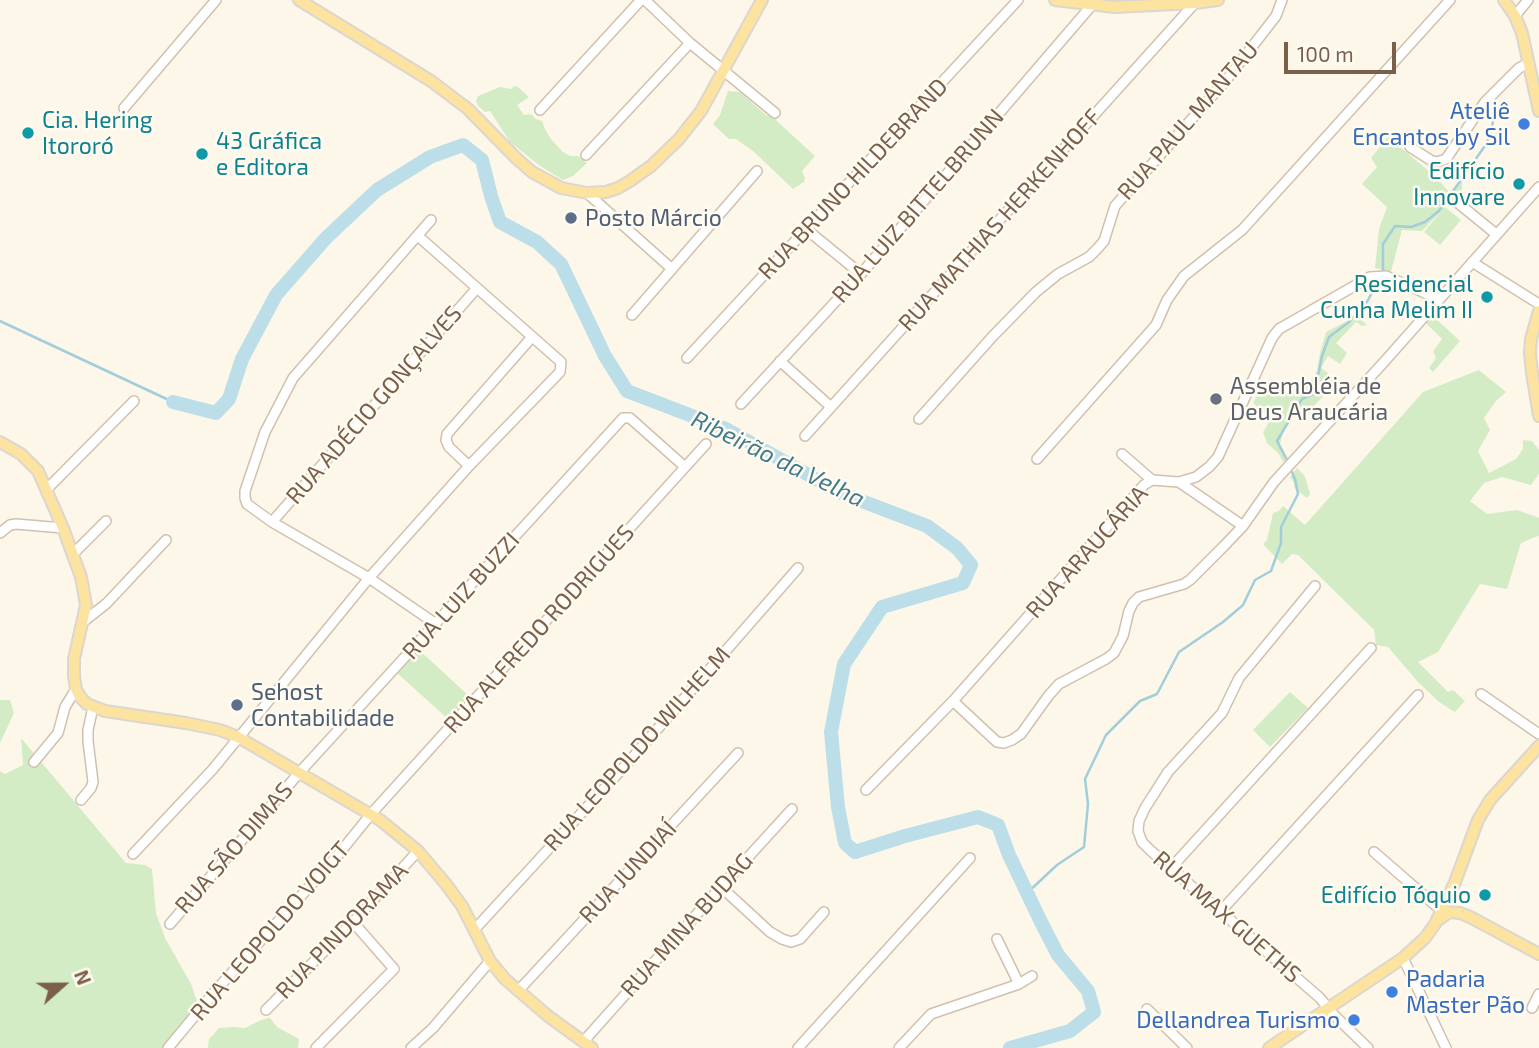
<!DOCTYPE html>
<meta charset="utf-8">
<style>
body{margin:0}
#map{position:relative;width:1539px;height:1048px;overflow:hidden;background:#fdf7e9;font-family:"Exo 2",sans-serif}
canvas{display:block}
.north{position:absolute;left:28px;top:950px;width:70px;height:70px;-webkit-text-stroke:5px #fffbf1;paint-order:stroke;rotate:69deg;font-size:19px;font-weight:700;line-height:28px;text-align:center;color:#7a604b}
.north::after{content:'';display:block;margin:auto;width:24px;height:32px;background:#7a604b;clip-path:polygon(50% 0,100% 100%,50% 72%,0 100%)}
.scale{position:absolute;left:1284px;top:42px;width:112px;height:32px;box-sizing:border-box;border:4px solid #7a604b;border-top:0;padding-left:9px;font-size:21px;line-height:24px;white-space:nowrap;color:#7a604b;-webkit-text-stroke:5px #fffbf1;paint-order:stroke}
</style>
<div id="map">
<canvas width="1539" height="1048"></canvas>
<div class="north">N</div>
<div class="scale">100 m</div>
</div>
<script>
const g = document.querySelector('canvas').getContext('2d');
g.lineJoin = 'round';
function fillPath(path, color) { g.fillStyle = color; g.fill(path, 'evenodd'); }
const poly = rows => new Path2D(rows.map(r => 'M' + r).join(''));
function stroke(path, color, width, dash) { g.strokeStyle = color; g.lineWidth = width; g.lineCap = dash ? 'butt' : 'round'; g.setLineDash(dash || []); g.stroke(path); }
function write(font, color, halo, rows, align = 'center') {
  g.font = font + ' "Exo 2",sans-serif'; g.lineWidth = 5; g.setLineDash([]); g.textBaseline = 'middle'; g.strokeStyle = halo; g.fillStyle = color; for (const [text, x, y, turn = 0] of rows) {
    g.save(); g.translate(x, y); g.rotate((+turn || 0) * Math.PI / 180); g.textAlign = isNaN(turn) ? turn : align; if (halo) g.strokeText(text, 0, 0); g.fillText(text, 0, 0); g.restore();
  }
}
const green = poly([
 [514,86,518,87,529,97,517,105,524,115,531,114,536,119,542,121,545,129,551,139,563,152,570,156,578,156,587,163,573,176,563,180,540,166,510,142,490,111,485,112,478,106,476,101,478,96,500,87,511,89],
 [728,91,740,92,766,115,774,117,779,123,815,156,802,171,805,178,804,182,793,189,753,151,736,139,729,139,713,124,720,115],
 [1388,137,1436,177,1449,192,1462,181,1462,192,1470,201,1468,204,1454,198,1445,207,1461,220,1440,245,1424,232,1443,209,1422,231,1402,230,1391,272,1375,268,1379,229,1387,207,1362,184,1377,167,1371,158],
 [1432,315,1460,341,1433,372,1429,368,1436,358,1433,351,1442,339,1426,323],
 [1357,316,1367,325,1362,326,1356,322,1336,343,1347,353,1340,364,1328,356,1321,368,1335,378,1330,388,1315,405,1301,416,1294,413,1284,429,1280,444,1288,459,1283,462,1279,454,1267,443,1263,432,1271,419,1253,403,1259,391,1280,395,1303,392,1317,371,1320,353,1326,332],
 [1479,370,1506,392,1496,401,1484,418,1490,430,1478,451,1489,473,1516,459,1523,449,1523,440,1532,441,1539,450,1539,474,1531,485,1502,477,1484,483,1470,501,1487,514,1517,510,1537,517,1539,518,1539,536,1535,537,1521,543,1507,589,1480,584,1438,652,1418,662,1448,692,1453,690,1465,701,1455,712,1439,702,1418,682,1388,647,1376,645,1374,630,1298,555,1292,554,1282,564,1263,544,1267,540,1273,513,1279,511,1283,506,1305,525,1423,392],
 [1297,468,1304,475,1307,483,1310,494,1307,498,1295,489,1294,483,1290,477],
 [419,650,469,696,448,719,397,673],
 [1290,692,1308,708,1270,747,1253,730],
 [0,700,10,700,14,713,0,743],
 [21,738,126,863,145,865,152,869,156,913,165,938,191,984,198,1004,165,1048,0,1048,0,771,5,774,23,765],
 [270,1018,277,1027,299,1039,298,1048,208,1048,209,1039,219,1028,233,1027,245,1028,261,1020]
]);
const stream = poly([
 [1383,271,1383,244,1395,226,1411,227,1425,222,1439,211,1487,143,1493,122],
 [0,321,173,402],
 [1287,460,1277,441,1302,399,1313,394,1317,381,1322,356,1329,337,1349,322,1367,302,1378,281],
 [1027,893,1057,865,1084,847,1088,804,1085,779,1106,735,1140,701,1157,694,1179,652,1223,622,1243,605,1255,580,1271,571,1281,543,1281,527,1298,494,1295,479,1292,472]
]);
const river = poly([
 [173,402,216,413,229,399,242,359,276,295,326,238,377,190,430,157,463,145,482,160,491,196,500,222,537,242,561,264,605,356,627,391,726,429,841,493,927,526,957,548,971,565,963,583,882,607,844,664,831,732,838,807,845,843,855,852,905,836,978,817,998,825,1009,855,1041,922,1058,955,1088,991,1094,1012,1070,1031,1010,1048]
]);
const minor = poly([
 [645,0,690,43,775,113],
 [1515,16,1528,0],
 [124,108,216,0],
 [540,110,641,0],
 [1410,147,1432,161,1437,162,1446,159,1485,102,1519,68,1529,63],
 [586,155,690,43],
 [587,193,672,269],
 [1458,203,1496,234],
 [431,220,293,378,265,432,245,491,245,498,247,504,272,522,369,578,436,624],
 [806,229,861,274],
 [1472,262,1539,304],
 [632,315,757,171],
 [687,358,1018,0],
 [780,361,831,407],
 [741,404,861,274,1092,5],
 [919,419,993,336,1036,292,1058,274,1089,257,1097,249,1104,241,1115,206,1227,79,1276,16,1282,0],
 [805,436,1195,3],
 [1122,454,1152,480],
 [1037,459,1156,325,1167,300,1184,276,1242,230,1450,0],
 [469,466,449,447,446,440,447,434,532,337],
 [1179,482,1243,526],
 [47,489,134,401],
 [272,522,477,288],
 [0,533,10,525,16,524,63,528],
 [73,554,106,521],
 [1315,586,1239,678,1222,713,1168,772,1145,808,1139,821,1138,831,1142,842,1150,850,1320,998,1333,1014,1368,1048],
 [83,622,107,603,166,540],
 [1481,694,1539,734],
 [953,701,997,742,1004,743,1012,740,1021,734,1049,695,1059,684,1106,659,1114,653,1123,636,1129,611,1133,603,1139,597,1184,584,1190,580,1224,546,1243,526,1274,482,1384,362,1539,187],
 [34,762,58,733,65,707,76,689],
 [866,790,953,701,1144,485,1152,480,1179,482,1196,477,1209,467,1218,457,1272,338,1279,329,1370,277,1386,276,1439,299],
 [81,800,91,788,93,782,88,741,88,730,93,707],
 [1374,852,1442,911],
 [133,854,213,769,369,578,469,466,560,372,561,362,418,236],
 [1171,868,1371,648],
 [721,887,770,932,782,939,791,942,800,939,824,912],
 [1220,912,1418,695],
 [170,924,299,773,623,418,630,418,685,467],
 [475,929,633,757,798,568],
 [997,939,1019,984],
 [1403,958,1446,1048],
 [518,991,738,753],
 [1532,1008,1539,994],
 [1147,1009,1187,1048],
 [266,1010,353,922,418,851],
 [583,1042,721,887,792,809],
 [168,1048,217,989,338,855,371,814,706,444],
 [316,1048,394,969,353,922],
 [411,1048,433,1028,490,961],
 [798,1048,970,858],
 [899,1048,931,1014,1019,984,1032,976]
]);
const major = poly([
 [299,0,431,81,468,109,516,158,532,172,561,188,587,193,606,192,618,188,630,181,651,166,679,139,701,111,762,0],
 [1055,0,1115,7,1195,3,1218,0],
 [1504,0,1515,16,1522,33,1539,111],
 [1539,311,1531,339,1530,353,1532,373,1539,416],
 [0,442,21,454,38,471,63,528,81,577,86,605,74,659,74,676,76,689,80,697,87,704,105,711,186,723,220,730,238,737,380,820,418,851,445,883,462,906,490,961,505,979,548,1016,592,1048],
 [1440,919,1449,912,1460,913,1470,917,1539,954],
 [1269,1048,1403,958,1425,938,1435,924,1455,882,1478,820,1490,800,1539,746]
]);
const markers = [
 [1524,124,7,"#3f7fe0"],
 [28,133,7,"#0f9aa8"],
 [202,154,7,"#0f9aa8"],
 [1519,184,7,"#0f9aa8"],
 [571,218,7,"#5c6f8a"],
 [1487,297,7,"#0f9aa8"],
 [1216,399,7,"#6b7280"],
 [237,705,7,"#5c6f8a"],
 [1485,895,7,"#0f9aa8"],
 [1392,992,7,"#3f7fe0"],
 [1354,1020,7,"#3f7fe0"]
];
const shopNames = [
 ["Ateliê",1510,111],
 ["Encantos by Sil",1510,137],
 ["Padaria",1406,979,"left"],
 ["Master Pão",1406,1005,"left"],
 ["Dellandrea Turismo",1340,1020]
];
const cultureNames = [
 ["Cia. Hering",42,120,"left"],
 ["Itororó",42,146,"left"],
 ["43 Gráfica",216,141,"left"],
 ["e Editora",216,167,"left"],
 ["Edifício",1505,171],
 ["Innovare",1505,197],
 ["Residencial",1473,284],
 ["Cunha Melim II",1473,310],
 ["Edifício Tóquio",1471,895]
];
const streetNames = [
 ["RUA PAUL MANTAU",1188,121,-49],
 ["RUA BRUNO HILDEBRAND",853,179,-47],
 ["RUA LUIZ BITTELBRUNN",918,206,-49],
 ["RUA MATHIAS HERKENHOFF",1000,220,-48],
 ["RUA ADÉCIO GONÇALVES",374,405,-49],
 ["RUA ARAUCÁRIA",1087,552,-48],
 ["RUA LUIZ BUZZI",461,596,-48],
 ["RUA ALFREDO RODRIGUES",539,629,-48],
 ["RUA LEOPOLDO WILHELM",637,749,-48],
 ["RUA SÃO DIMAS",234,848,-49],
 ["RUA JUNDIAÍ",628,872,-47],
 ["RUA MAX GUETHS",1227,917,41],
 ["RUA MINA BUDAG",687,925,-48],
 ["RUA LEOPOLDO VOIGT",270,931,-49],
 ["RUA PINDORAMA",342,931,-46]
];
const serviceNames = [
 ["Posto Márcio",585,218],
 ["Sehost",251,692],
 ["Contabilidade",251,718]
];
const worshipNames = [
 ["Assembléia de",1230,386],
 ["Deus Araucária",1230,412]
];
const waterNames = [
 ["Ribeirão da Velha",778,459,26]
];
fillPath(green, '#d3ecc6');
stroke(stream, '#a2cddb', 2.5);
stroke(river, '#bcdee9', 14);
stroke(minor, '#d1c0ae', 12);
stroke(major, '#dcd6d0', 14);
stroke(minor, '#fff', 9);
stroke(major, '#fde3a0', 10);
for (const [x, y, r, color] of markers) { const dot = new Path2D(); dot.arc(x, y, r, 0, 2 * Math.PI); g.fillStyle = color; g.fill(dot); stroke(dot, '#fffbf1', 2.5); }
write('23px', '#366cbe', '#fffbf1', shopNames, 'right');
write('23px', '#0d838f', '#fffbf1', cultureNames, 'right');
write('23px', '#7a604b', '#fffbf1', streetNames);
write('23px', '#4e5e75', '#fffbf1', serviceNames, 'left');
write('23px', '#5b616d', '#fffbf1', worshipNames, 'left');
write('italic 24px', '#437b8e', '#fffbf1', waterNames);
</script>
